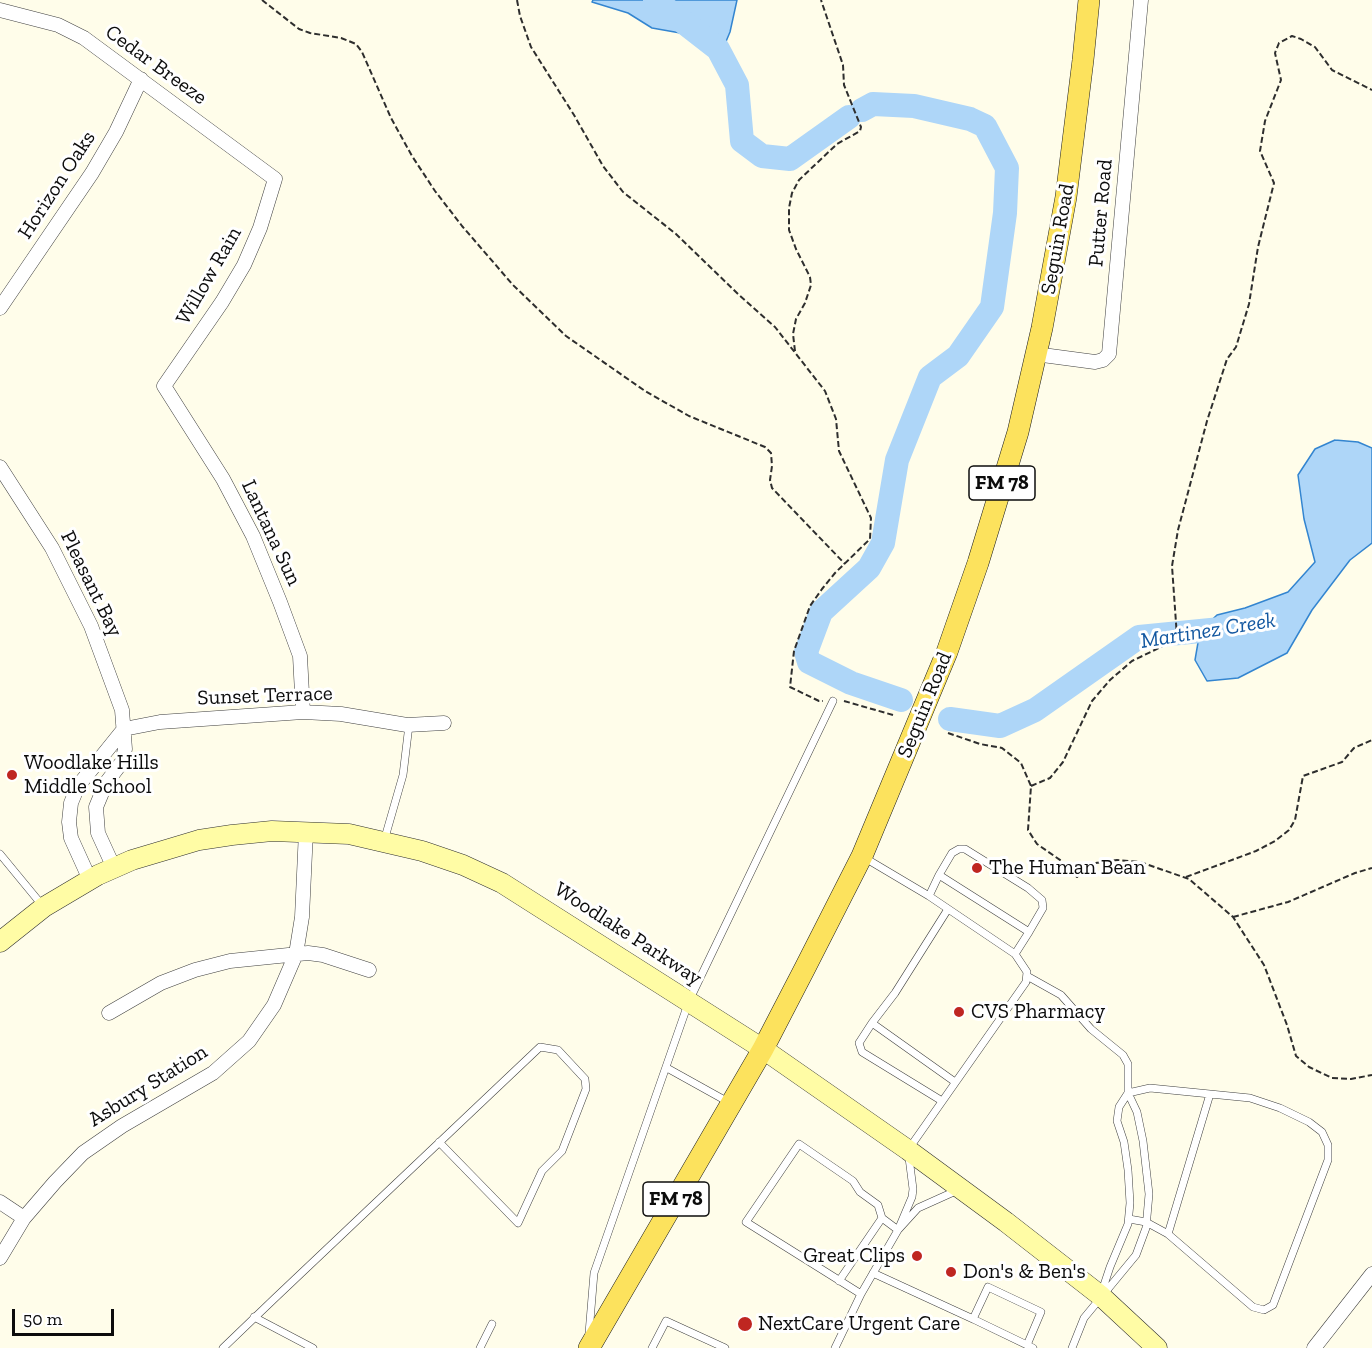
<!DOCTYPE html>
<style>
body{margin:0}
#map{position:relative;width:1372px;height:1348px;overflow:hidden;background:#fffdea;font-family:"Zilla Slab",serif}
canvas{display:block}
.scale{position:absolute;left:12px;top:1309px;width:102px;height:27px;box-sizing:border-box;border:3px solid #0c0c0c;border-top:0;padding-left:8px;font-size:18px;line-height:21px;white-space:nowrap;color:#0c0c0c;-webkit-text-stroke:4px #fff;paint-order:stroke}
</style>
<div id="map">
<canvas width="1372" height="1348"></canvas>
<div class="scale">50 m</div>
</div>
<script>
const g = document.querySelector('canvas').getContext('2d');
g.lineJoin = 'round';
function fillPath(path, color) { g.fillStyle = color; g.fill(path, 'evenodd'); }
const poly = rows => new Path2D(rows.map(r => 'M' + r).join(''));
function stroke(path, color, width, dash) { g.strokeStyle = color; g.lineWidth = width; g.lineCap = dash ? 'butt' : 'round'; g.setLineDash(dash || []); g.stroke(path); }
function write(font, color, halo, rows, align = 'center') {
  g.font = font + ' "Zilla Slab",serif'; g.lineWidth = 6; g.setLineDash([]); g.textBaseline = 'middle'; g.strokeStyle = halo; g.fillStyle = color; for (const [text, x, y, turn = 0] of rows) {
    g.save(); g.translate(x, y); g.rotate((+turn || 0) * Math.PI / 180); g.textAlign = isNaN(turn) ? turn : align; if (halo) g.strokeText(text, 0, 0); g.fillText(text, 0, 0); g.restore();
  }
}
const water = poly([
 [593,0,737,0,730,32,722,51,686,34,652,28,628,13,592,2,593,0],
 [1335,440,1358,442,1372,448,1372,543,1350,560,1312,610,1287,653,1238,678,1207,681,1195,660,1200,631,1217,615,1245,608,1288,592,1315,562,1304,519,1298,475,1315,449,1335,440]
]);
const river = poly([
 [655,0,718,49,737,85,742,141,762,156,790,159,849,117],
 [862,110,873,104,914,106,970,119,985,126,1007,168,1005,213,992,307,958,356,930,377,897,460,883,543,869,568,821,612,806,652,809,662,851,683,901,700],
 [950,719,1000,726,1035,710,1139,637,1231,628]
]);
const path = poly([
 [262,0,299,29,310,33,341,38,356,44,362,52,391,118,412,156,435,191,462,226,513,285,566,336,645,391,689,416,765,447,771,453,772,466,770,480,772,488,845,564],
 [517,0,520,16,531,47,574,115,603,166,623,192,676,234,739,295,775,327,825,391,836,419,839,451,871,518,870,539,835,573,822,589,810,606,794,651,790,687,819,701,823,701],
 [795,351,793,334,796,319,805,303,811,285,810,277,796,249,789,230,789,208,792,193,799,180,837,144,860,131,861,127,844,85,843,65,821,0],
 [844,701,893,715],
 [948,733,980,744,1002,748,1021,763,1031,786,1028,830,1037,844,1063,862,1077,877,1088,864,1117,860,1140,862,1189,879,1233,917,1264,965,1287,1025,1296,1056,1309,1067,1332,1078,1351,1079,1372,1075],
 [1031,786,1050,778,1063,762,1092,701,1110,680,1132,661,1167,644,1177,637,1172,566,1178,530,1207,421,1227,359,1236,347,1249,304,1258,247,1274,183,1260,151,1265,121,1281,80,1275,53,1279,43,1292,36,1301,39,1315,47,1332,70,1372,90],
 [1186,877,1256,851,1275,841,1289,830,1295,820,1303,776,1342,762,1354,748,1372,740],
 [1233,917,1288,902,1355,873,1372,868]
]);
const lane = poly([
 [384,841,403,775,409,725],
 [0,854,42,905],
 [865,858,929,896,1015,954,1027,972,1026,982,908,1150,913,1189,912,1197,898,1230],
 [939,875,952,853,959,849,965,849,1028,888,1042,900,1043,908,1029,932],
 [929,896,939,875,1029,932,1015,954],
 [948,909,895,993,872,1023,955,1082],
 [1027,976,1061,995,1091,1029,1123,1055,1128,1064,1128,1093,1150,1088,1250,1098,1280,1108,1309,1122,1322,1132,1328,1145,1328,1160,1273,1305,1264,1310,1253,1307,1168,1234,1146,1222,1129,1219],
 [872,1023,859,1043,862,1052,942,1101],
 [667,1068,730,1103],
 [1168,1234,1210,1094],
 [873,1273,973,1319,988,1287,1041,1312,1027,1345,1033,1348],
 [839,1281,882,1218],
 [861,1294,746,1222,799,1144,853,1181,860,1192,878,1205,882,1218,898,1230],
 [254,1317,313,1348],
 [973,1319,1027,1345],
 [589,1333,594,1273,689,1001,833,701],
 [223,1348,274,1299,540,1047,558,1050,585,1079,586,1089,562,1151,542,1171,518,1223,439,1142],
 [480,1348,492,1324],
 [652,1348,666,1321,725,1348],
 [835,1348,861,1294,898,1230,918,1208,958,1190],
 [1072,1348,1084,1318,1136,1255,1146,1228,1149,1194,1143,1141,1137,1112,1128,1093,1119,1107,1117,1121,1124,1142,1128,1170,1130,1203,1128,1224,1110,1267,1101,1294]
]);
const street = poly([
 [0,10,58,25,84,38,275,179,260,228,244,265,222,302,164,386,223,479,253,536,280,602,300,656,303,712],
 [0,308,92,173,116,132,141,79],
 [1035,354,1095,362,1103,360,1109,354,1141,0],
 [0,467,52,548,91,626,122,710,125,749,122,762,106,783,96,807,98,833,114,868],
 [124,729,160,722,303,712,341,714,407,725,444,723],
 [90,880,71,838,69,822,71,803,78,786,124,729],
 [109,1013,161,983,195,970,230,961,308,953,323,955,369,970],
 [0,1202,24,1218],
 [0,1258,24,1218,55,1182,83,1153,122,1126,213,1073,249,1041,274,1005,296,954,302,917,306,831],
 [1314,1348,1372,1274]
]);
const secondary = poly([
 [0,942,44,907,98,875,132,860,169,849,199,840,232,835,272,831,349,834,422,851,463,865,502,883,664,986,763,1049,908,1150,1006,1222,1101,1296,1157,1348]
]);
const primary = poly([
 [589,1348,763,1049,805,968,862,856,947,652,978,563,1018,432,1042,328,1066,197,1083,60,1089,0]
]);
const markers = [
 [12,775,6,"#bf2621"],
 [977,868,6,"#bf2621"],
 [959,1012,6,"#bf2621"],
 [917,1256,6,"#bf2621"],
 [951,1272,6,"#bf2621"],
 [745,1324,8,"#bf2621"]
];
const shields = [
 [1002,483,66],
 [676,1199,66]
];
const shieldNames = [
 ["FM 78",1002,483],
 ["FM 78",676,1199]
];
const streetNames = [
 ["Cedar Breeze",156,65,36],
 ["Horizon Oaks",57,185,-57],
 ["Putter Road",1101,213,-85],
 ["Seguin Road",1058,239,-80],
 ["Willow Rain",209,276,-60],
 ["Lantana Sun",271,533,65],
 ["Pleasant Bay",91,584,64],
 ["Sunset Terrace",265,696,-2],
 ["Seguin Road",925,705,-68],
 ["Woodlake Parkway",628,934,33],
 ["Asbury Station",148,1086,-32]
];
const poiNames = [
 ["Woodlake Hills",24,763],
 ["Middle School",24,787],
 ["The Human Bean",989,868],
 ["CVS Pharmacy",971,1012],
 ["Great Clips",905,1256,"right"],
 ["Don's & Ben's",963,1272],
 ["NextCare Urgent Care",758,1324]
];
const waterNames = [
 ["Martinez Creek",1208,631,-9]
];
fillPath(water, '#aed6f8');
stroke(water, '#3385d0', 1.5);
stroke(river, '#aed6f8', 24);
stroke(lane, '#3f3f3f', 8);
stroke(street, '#3f3f3f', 15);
stroke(secondary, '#2e2e2e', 21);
stroke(primary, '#1d1d1d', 22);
stroke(path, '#2e2e2e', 2, [6, 3]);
stroke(lane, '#fff', 7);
stroke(street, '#fff', 14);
stroke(secondary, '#fffca5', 20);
stroke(primary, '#fce25d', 21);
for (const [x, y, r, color] of markers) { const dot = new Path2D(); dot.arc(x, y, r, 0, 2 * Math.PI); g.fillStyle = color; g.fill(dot); stroke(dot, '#fff', 2); }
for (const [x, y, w] of shields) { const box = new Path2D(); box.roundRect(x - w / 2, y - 17, w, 34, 4.5); g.fillStyle = '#fff'; g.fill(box); stroke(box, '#0c0c0c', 1.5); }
write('bold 20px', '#0c0c0c', null, shieldNames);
write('21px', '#0c0c0c', '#fff', streetNames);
write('21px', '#0c0c0c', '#fff', poiNames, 'left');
write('italic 22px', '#1257a0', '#fff', waterNames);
</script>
